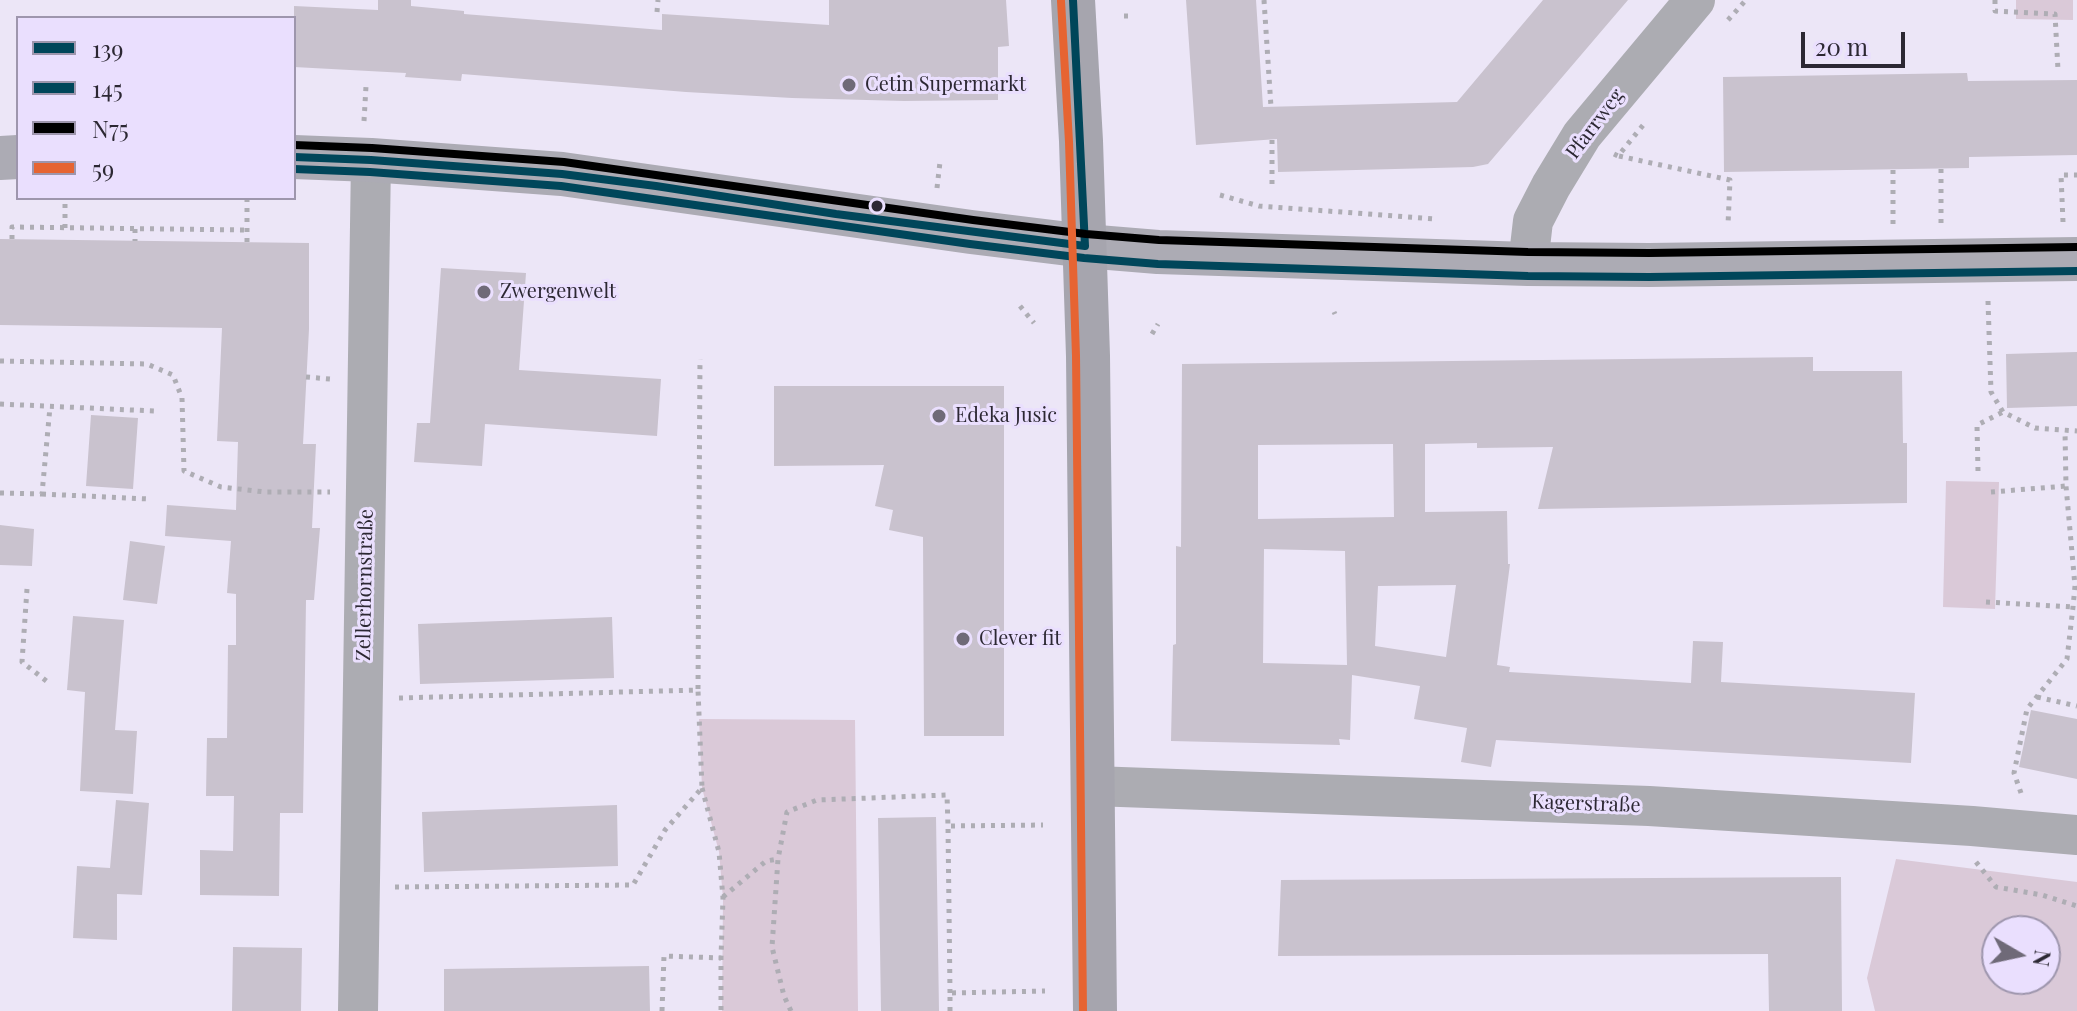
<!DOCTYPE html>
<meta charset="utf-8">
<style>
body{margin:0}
#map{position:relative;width:2077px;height:1011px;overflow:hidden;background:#ece6f7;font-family:"Playfair Display",serif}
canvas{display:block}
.legend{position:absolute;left:16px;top:16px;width:280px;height:184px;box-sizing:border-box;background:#eadffe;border:2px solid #9e96ad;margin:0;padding:10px 14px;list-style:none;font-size:24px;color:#2c2833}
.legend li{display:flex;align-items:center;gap:16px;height:40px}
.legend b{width:40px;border:2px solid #9e96ad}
.north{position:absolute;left:1981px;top:915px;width:80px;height:80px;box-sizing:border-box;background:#eadffe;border:2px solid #9e96ad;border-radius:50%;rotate:99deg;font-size:22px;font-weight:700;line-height:32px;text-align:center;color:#2c2833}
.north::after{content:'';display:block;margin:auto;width:28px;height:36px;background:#6f6a78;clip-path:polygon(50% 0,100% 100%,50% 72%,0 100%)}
.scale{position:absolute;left:1801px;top:32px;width:104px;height:36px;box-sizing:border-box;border:4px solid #2c2833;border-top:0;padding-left:10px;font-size:24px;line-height:28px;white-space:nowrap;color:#2c2833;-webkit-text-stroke:6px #eadffe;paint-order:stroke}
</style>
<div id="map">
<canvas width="2077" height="1011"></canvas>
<ul class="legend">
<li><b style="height:10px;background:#00465a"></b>139</li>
<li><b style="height:10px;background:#00465a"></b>145</li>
<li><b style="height:10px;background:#000"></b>N75</li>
<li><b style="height:10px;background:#e66432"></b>59</li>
</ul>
<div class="north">N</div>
<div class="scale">20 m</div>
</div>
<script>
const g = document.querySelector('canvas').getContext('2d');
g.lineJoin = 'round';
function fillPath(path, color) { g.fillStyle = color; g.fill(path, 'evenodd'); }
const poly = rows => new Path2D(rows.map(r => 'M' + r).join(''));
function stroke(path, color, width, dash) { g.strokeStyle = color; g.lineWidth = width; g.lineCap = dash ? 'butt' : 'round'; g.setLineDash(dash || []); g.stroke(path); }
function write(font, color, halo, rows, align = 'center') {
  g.font = font + ' "Playfair Display",serif'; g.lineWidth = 6; g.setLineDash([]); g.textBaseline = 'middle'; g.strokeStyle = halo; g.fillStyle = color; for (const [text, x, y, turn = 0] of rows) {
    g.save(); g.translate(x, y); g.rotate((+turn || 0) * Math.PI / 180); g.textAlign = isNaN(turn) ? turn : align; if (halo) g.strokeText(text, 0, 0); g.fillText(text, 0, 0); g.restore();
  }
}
const green = poly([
 [2016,0,2073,0,2073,20,2016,19],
 [1946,481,1999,482,1995,609,1943,607],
 [699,719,855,720,858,1011,722,1011,723,898,719,852,702,788],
 [1896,859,2077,882,2077,1011,1875,1011,1867,978],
 [1997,931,2045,931,2045,979,1997,979]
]);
const building = poly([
 [378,0,411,0,411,6,464,11,464,14,662,30,662,14,829,25,829,0,1006,0,1009,46,998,47,998,100,904,101,792,98,686,92,462,74,461,81,405,77,406,73,294,67,294,6,378,10],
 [1186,0,1256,0,1263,107,1457,102,1543,0,1628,0,1488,164,1473,167,1278,172,1277,139,1196,145],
 [1967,73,1968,81,2077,80,2077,155,1969,157,1969,168,1724,172,1723,77],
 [0,239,309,243,309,329,303,444,316,444,312,528,320,528,314,600,306,600,303,813,280,813,279,896,200,895,200,850,233,851,234,796,206,796,207,738,227,738,228,645,236,645,236,594,227,593,231,541,165,536,167,505,236,510,238,442,217,441,222,328,0,325],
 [441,268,526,273,519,370,661,379,657,436,485,424,482,466,414,462,417,423,430,423],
 [2077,352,2077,406,2007,408,2006,354],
 [1813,357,1813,371,1902,371,1903,443,1907,443,1907,503,1538,509,1553,447,1477,448,1477,443,1425,444,1425,512,1507,511,1508,564,1510,564,1497,665,1510,667,1509,672,1691,683,1693,641,1723,642,1721,682,1915,693,1911,763,1496,740,1491,767,1461,762,1467,728,1414,719,1420,686,1352,675,1350,740,1339,739,1340,745,1171,741,1173,645,1176,644,1176,546,1181,547,1182,364],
 [1393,444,1394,517,1258,519,1258,445],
 [1264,549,1345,551,1347,665,1263,663],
 [1456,585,1446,657,1375,646,1378,586],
 [774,386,1004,386,1004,736,924,736,923,537,889,530,893,510,875,506,884,465,774,466],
 [91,415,138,418,133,489,86,486],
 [0,525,34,529,32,566,0,565],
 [130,541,165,546,157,604,123,600],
 [73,616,124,620,115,730,137,731,133,794,80,791,85,692,67,690],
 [612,617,614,678,420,684,418,624],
 [2031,710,2077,719,2077,779,2019,767],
 [116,800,149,803,142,895,117,894,117,940,73,938,77,866,110,868],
 [617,805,618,866,424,872,422,812],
 [936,817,939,1011,881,1011,878,818],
 [1841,877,1842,1011,1769,1011,1768,954,1278,956,1281,880],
 [233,947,302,948,301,1011,232,1011],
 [649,966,650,1011,444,1011,444,969]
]);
const path = poly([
 [1264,0,1271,107],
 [1995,0,1995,11,2055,14,2058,70],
 [657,12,658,0],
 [1124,16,1131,16],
 [1728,20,1746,0],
 [364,121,366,86],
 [1272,140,1272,186],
 [1614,154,1618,156,1644,124],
 [1619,156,1730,180,1728,225],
 [1941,169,1941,224],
 [937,188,940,162],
 [1220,195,1259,206,1436,219],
 [2063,222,2061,175,2077,175],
 [1893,224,1893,169],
 [65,228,65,198],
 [135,229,135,241],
 [12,239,12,227,247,230],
 [247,242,247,198],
 [1988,301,1991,392,2003,412,2035,428,2077,431],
 [1020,306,1034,323],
 [1334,312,1335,314],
 [1152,334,1158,324],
 [0,361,147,364,173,375,182,398,184,471,221,487,265,492,330,492],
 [306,377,330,379],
 [0,404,154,411],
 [1978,471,1977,425,2003,412],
 [1991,492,2066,486],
 [0,493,42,494,50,407],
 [42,494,149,499],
 [27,589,22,662,49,683],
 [1986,602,2073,607],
 [2037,697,2077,706],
 [399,698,698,690,700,359],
 [702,788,719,852,723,898,721,958],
 [2021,793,2014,773,2027,709,2067,659,2073,607,2075,586,2066,486,2065,431],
 [1976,862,1996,887,2042,895,2077,906],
 [395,887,633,885,665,830,702,788,698,690],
 [723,897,766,861,778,859],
 [950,993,948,826,1043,825],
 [662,1011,664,956,721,958,721,1011],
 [791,1011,784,996,772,947,778,859,787,812,817,800,947,795,948,826],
 [950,1011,950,993,1045,991]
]);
const street = poly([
 [1528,264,1533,221,1551,186,1582,135,1695,0],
 [1093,786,1649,806,1972,826,2077,835],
 [358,1011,371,160]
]);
const secondary = poly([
 [294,157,371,160,562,174,971,232,1085,246,1158,252,1528,264,1649,265,2077,259],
 [0,158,18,157]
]);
const primary = poly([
 [1073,0,1081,141,1088,356,1095,1011]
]);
const bus1 = poly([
 [1073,0,1085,246],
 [294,157,371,160,562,174,656,186,836,214,1085,246]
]);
const bus2 = poly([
 [294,169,370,172,561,186,970,244,1084,258,1158,264,1528,276,1649,277,2077,271]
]);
const bus3 = poly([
 [294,145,372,148,564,162,973,220,1086,234,1159,240,1528,252,1649,253,2077,247]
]);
const bus4 = poly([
 [1061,1,1069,142,1076,356,1083,1011]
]);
const markers = [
 [849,85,8,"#6f6a78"],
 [877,206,7,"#2c2833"],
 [484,292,8,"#6f6a78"],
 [939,416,8,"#6f6a78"],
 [963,639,8,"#6f6a78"]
];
const poiNames = [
 ["Cetin Supermarkt",865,85],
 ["Zwergenwelt",500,292],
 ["Edeka Jusic",955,416],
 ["Clever fit",979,639]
];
const streetNames = [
 ["Pfarrweg",1595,124,-53],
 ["Zellerhornstraße",365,585,-89],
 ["Kagerstraße",1586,804,2]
];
fillPath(green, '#dac9d8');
fillPath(building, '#c9c2ce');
stroke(path, '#aeadb4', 5, [4, 6]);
stroke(street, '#acacb2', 40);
stroke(secondary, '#acabb4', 44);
stroke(primary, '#a6a5ae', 44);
stroke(bus1, '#00465a', 8);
stroke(bus2, '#00465a', 8);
stroke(bus3, '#000', 8);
stroke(bus4, '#e66432', 8);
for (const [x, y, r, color] of markers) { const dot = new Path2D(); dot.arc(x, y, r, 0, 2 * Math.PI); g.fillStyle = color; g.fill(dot); stroke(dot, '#eadffe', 3); }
write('20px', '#2c2833', '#eadffe', poiNames, 'left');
write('20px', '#2c2833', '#eadffe', streetNames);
</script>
